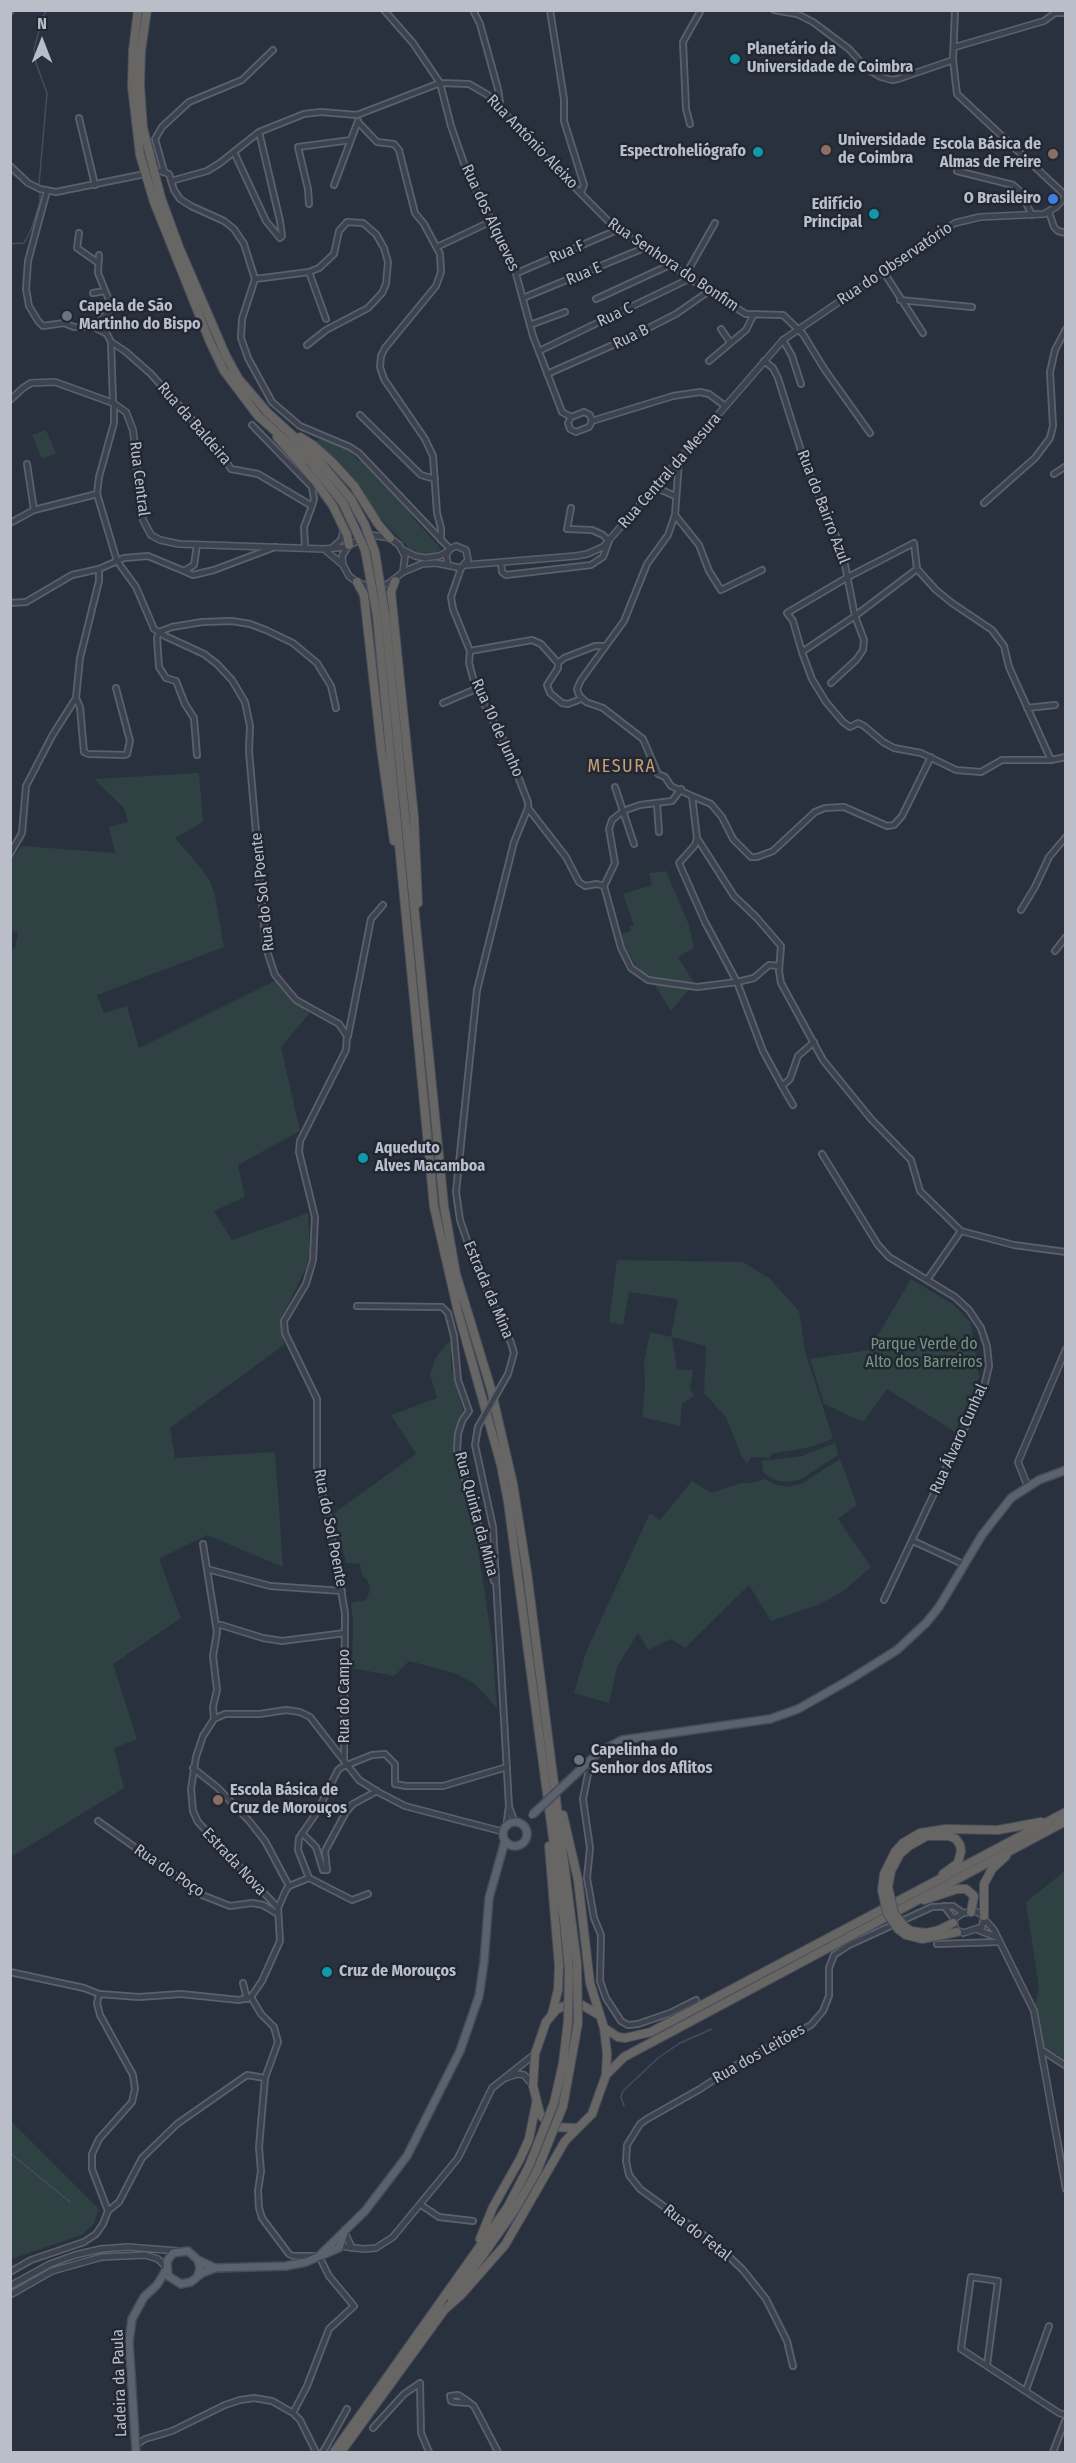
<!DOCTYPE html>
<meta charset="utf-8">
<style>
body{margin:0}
#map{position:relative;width:1076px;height:2463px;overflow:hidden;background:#29313e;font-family:"Fira Sans Condensed",sans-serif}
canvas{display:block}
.frame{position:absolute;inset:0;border:12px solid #b9bec9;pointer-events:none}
.north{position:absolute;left:12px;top:12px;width:60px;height:60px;-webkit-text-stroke:4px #222833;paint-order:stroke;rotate:0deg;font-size:16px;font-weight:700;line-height:24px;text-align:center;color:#b9bec9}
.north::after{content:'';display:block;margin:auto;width:21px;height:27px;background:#b9bec9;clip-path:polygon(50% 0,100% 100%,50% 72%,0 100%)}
</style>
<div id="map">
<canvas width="1076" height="2463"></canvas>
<div class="frame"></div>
<div class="north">N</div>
</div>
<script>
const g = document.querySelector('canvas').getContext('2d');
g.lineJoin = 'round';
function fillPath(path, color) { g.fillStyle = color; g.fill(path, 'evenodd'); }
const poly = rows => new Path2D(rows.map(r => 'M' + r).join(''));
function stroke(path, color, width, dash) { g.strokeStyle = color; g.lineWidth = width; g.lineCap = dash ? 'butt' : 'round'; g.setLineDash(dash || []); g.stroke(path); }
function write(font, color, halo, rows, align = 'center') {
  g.font = font + ' "Fira Sans Condensed",sans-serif'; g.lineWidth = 5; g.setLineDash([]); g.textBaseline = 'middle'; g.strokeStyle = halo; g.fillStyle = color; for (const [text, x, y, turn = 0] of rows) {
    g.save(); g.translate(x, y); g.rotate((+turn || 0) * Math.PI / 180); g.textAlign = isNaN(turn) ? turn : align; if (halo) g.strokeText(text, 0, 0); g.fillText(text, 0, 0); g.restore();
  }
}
const green = poly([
 [46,430,56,453,42,459,32,435],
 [320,438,349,450,359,461,362,461,413,515,412,517,439,546,440,550,434,553,423,554,409,548,377,515,347,473,316,442],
 [199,773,203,822,175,838,201,868,210,881,215,895,224,947,97,995,104,1013,127,1006,139,1048,275,981,310,1013,281,1047,300,1131,238,1165,245,1197,214,1211,232,1240,308,1213,310,1249,306,1268,281,1318,284,1345,170,1428,175,1458,275,1452,283,1567,207,1535,159,1559,181,1618,113,1664,137,1739,114,1748,124,1788,11,1857,10,949,15,949,18,932,11,931,11,859,22,846,115,853,109,827,128,822,124,808,94,779],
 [666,871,689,925,694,948,678,957,694,983,671,1011,654,984,636,966,625,947,621,934,631,931,629,926,634,925,623,894,652,885,649,873],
 [617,1260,743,1262,770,1279,799,1311,805,1351,833,1439,810,1447,771,1454,770,1458,751,1457,747,1464,742,1457,726,1417,704,1393,706,1346,672,1337,677,1370,693,1370,690,1388,694,1396,682,1404,680,1426,642,1417,645,1387,644,1363,650,1332,671,1337,678,1299,629,1292,623,1325,609,1322],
 [911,1279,954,1305,971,1323,979,1377,955,1432,887,1389,863,1422,824,1404,810,1359,869,1350],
 [448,1342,451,1343,451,1367,464,1413,455,1433,455,1456,472,1510,492,1641,497,1708,476,1685,457,1674,409,1661,394,1676,352,1668,353,1622,351,1603,366,1600,370,1590,368,1581,362,1575,360,1564,346,1563,334,1513,416,1454,391,1415,437,1398,430,1374,435,1359],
 [835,1443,838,1455,801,1479,788,1482,778,1481,769,1477,763,1472,762,1461,802,1456],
 [840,1459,857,1505,838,1519,871,1567,845,1590,820,1604,771,1621,749,1585,685,1648,671,1639,648,1650,638,1633,617,1667,609,1703,574,1693,586,1652,650,1513,660,1520,692,1481,711,1493,741,1483,752,1483,764,1479,778,1485,788,1487,803,1483],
 [1065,1871,1065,2064,1057,2059,1059,2055,1043,2051,1034,2011,1039,1988,1026,1902],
 [10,2120,99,2209,94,2223,82,2235,11,2259]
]);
const stream = poly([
 [39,184,47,93,36,63,34,49,43,16,47,10],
 [10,244,24,243,31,230,40,202,40,194],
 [624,2106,621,2097,623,2091,658,2058,680,2043,712,2029],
 [10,2153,70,2202]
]);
const minor = poly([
 [384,10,413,43,440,83,451,126,467,172,513,263,533,336,562,412,571,417],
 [473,10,480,24,498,89,500,102,498,105],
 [550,10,564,99,564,121,584,185,581,192],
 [774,10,797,14,813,22,849,49,867,69,881,77,892,80,898,79,953,60],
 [955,10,953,60,957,94,1066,196],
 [10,12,11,10],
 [955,47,1044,21,1055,13,1066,13],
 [79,118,95,185],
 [358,122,377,142,394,144,399,150,415,213,424,224,440,254,441,272,436,286,385,348,381,356,380,367,384,379,425,439,433,456,437,513,441,528,441,540],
 [690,124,686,109,683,42,701,10],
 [234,152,266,221,280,238,282,236,280,221,259,132],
 [10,166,28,183,40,189,56,192,140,175],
 [160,171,169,174,174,190,180,199,191,206,224,221,234,229,244,244,255,279,242,319,241,338,248,358,272,402,300,426,350,447,359,453,450,549],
 [164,171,155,139,162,127,189,102,242,80,273,50],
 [957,171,1013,185,1020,191,1032,215],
 [171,181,207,171,220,163,259,132,304,114,321,112,357,115,440,83,469,84,488,95,498,105,525,137,617,230,656,253,699,285,746,314,783,315,803,334,825,370,870,433],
 [334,185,358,121],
 [47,191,28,261,26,289,29,306,38,321,43,326,64,323,74,327,94,327,107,334,111,342,113,403],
 [309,204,308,189,298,147,351,140],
 [1049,212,1054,227,1058,231,1066,233],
 [79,233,77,248,97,262],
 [437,247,492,221],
 [883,271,923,333],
 [309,272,326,319],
 [517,273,617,230],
 [686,274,715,223],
 [255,279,309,272,319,268,334,254,339,231,347,222,363,223,376,234,384,248,388,262,386,284,382,293,368,308,326,330,307,345],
 [93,293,105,291],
 [523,298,644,248],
 [596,299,672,264],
 [900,300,972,307],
 [530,325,565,312],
 [94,327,109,311,111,305,98,273,99,255],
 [721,329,730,342],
 [783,340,792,356,801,384],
 [111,342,125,351,151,374,220,451,231,469,258,474,312,506,304,527,305,547],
 [539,351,691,278],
 [709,361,746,330,753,316],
 [764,361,773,368,778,378,804,460,842,550,855,616,864,640,863,650,856,660,831,683],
 [547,374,629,338,676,314,709,291],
 [114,404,114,423,99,477,97,494,117,561,136,587,154,629,165,636,204,654,217,664,232,680,245,702,250,726,249,751,266,948,275,975,296,1000,339,1024,347,1036,346,1050,300,1141,299,1152,315,1217,313,1260,306,1284,284,1321,285,1333,317,1399,317,1475,328,1515,345,1613,344,1759],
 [584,412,590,415,592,421,589,427,576,432,570,429,568,423,571,417,584,412],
 [360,415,421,475,435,479],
 [592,421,673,396,700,392,709,394,725,406],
 [252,425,312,487,314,499,312,506],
 [679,460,675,515,668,535,647,564,624,621,581,680,577,689,579,695,586,702,603,708,643,739,658,774,665,777,671,786,692,796,697,838,734,896,756,917,781,946,779,971,781,983,823,1060,871,1119,911,1160,920,1191,961,1231,1014,1245,1066,1252],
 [27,464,34,510],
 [1054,474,1066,466],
 [657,488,675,496],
 [984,503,1035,458,1050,438,1053,426,1050,372,1055,350,1066,329],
 [675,515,699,545,709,571,721,590,762,570],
 [10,523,34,510,97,494],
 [567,529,571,508],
 [501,563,502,572,506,575,591,565,603,557,609,541,603,535,592,530,567,529],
 [461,568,451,597,453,609,470,651,469,663,476,689,505,743,528,802,528,808,514,842,477,990,456,1192,460,1220,473,1258,511,1343,514,1353,508,1374],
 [99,569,99,581,80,658,76,698,80,707,84,752,88,754,125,755,127,754,130,741,116,688],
 [917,569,855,616,802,652,812,679,826,702,843,722,850,727,858,723,864,726,883,742,894,748,921,753,956,770,981,772,1002,760,1051,760,1066,757],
 [184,571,193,575,214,570,275,547],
 [10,603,26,602,72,575,99,569,124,558,148,556,184,571,194,565,197,545],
 [159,632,172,627,202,622,232,621,250,624,266,630,293,643,317,663,331,686,336,708],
 [159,632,157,638,159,667,166,678,176,681,185,704,194,718,197,755],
 [470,651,532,640,541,644,558,663],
 [802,652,793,621,787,613,848,577,914,543,917,569,936,590,952,603,992,630,1004,646,1009,667,1051,760],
 [581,699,568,704,562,703,550,693,547,685,558,668,558,663,564,658,595,646,605,646],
 [443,703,476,689],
 [1027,708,1055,705],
 [615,787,634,844],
 [692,796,711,804,722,817,733,839,751,857,757,857,773,851,815,812,825,808,844,807,887,826,894,825,902,816,931,757],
 [657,804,659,832],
 [528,808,566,857,579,882,585,886,597,884,604,886,615,863,609,829,612,820,623,811,640,805,672,801,681,789],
 [697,838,695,845,679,863,705,922,737,982,763,1051,782,1086],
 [10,854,22,833,26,786,52,736,76,698],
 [604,886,621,948,631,968,648,980,697,987,737,982,754,978,769,965,779,966],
 [1021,910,1035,887,1049,857,1066,837],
 [1055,951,1066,937],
 [348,1036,371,919,383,905],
 [793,1105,782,1086,790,1079,798,1056,814,1042],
 [822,1154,878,1245,889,1257,955,1297,969,1310,981,1328,987,1346,989,1366,984,1387,884,1600],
 [927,1280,961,1231],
 [357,1306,442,1307,448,1313,454,1336,458,1380,469,1411,462,1421,458,1434,457,1450,494,1581],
 [478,1427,475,1445,493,1527,509,1806,506,1827],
 [913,1541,965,1565],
 [203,1544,217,1632,213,1656,217,1690,213,1707,214,1719],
 [207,1569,270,1586,342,1591],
 [216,1626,221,1625,263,1638,282,1641,345,1633],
 [586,1763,588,1774,583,1799,590,1848,587,1878,594,1918,601,1935,600,1981,606,1998,621,2021,628,2025,638,2024,670,2013,696,2000],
 [193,1768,218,1788,250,1822,265,1841,289,1886],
 [510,1809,515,1823],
 [98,1821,202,1895,230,1906,252,1903,263,1905,278,1914],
 [302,1833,316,1847,323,1870,327,1870,325,1851,346,1812,353,1804,377,1791],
 [309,1878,298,1850,299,1838,317,1812,338,1770,342,1767,372,1755,385,1754,395,1764,395,1784,406,1786,443,1786,507,1767],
 [309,1878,352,1900,368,1894],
 [944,1906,954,1919],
 [278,1908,198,1822,193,1811,191,1789,196,1757,203,1736,214,1719,225,1714,260,1714,286,1710,300,1712,310,1717,359,1780,378,1792,405,1806,504,1832],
 [937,1944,999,1942],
 [10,1972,84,1988,99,1994,139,1997,181,1994,239,2000,251,1997],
 [243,1983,247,1999],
 [251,1997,261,2014,274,2027,278,2042,265,2078,259,2147,261,2171,258,2191,259,2208,262,2218,289,2254,293,2256,319,2256,329,2276,354,2306,329,2329,307,2386,293,2413],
 [251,1997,262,1981,280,1941,278,1908,286,1890,289,1886,309,1878],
 [1043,2051,1066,2066],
 [421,2205,439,2217,473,2221],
 [108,2211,119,2202,142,2158,177,2124,247,2075,265,2078],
 [10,2272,31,2260,84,2242,96,2234,103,2224,108,2211,92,2169,92,2154,99,2139,132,2102,135,2089,133,2075,100,2015,97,2003,99,1994],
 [987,2365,998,2281,971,2277,961,2349,1059,2413,1066,2415],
 [793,2366,787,2341,766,2299,743,2270,717,2245,640,2189,629,2175,626,2161,627,2145,640,2124,647,2119,700,2089,741,2062,811,2025,823,2011,829,1996,829,1968,834,1955,849,1945,932,1907,953,1906,963,1913],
 [1026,2390,1049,2326],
 [470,2403,454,2402,451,2401,450,2396,458,2395,466,2400,474,2406,498,2452],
 [373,2428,404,2394,420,2383,421,2433,429,2452],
 [136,2445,145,2439,172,2431,225,2405,240,2400,254,2398,272,2401,293,2413,300,2420,316,2452],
 [323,2452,347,2409],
 [1053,2452,1065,2421]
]);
const tertiary = poly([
 [10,400,23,388,31,383,55,382,113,403,126,412,133,430,143,520,151,535,160,540,179,544,324,549,347,547],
 [371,535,390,538,399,545,405,556,403,572,388,584,367,586,357,582,349,576,343,565,342,556,349,545,371,535],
 [332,548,341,540,344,529],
 [324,549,343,565],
 [403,550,415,556,425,558,439,556,447,552],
 [466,565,576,556,587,554,603,547,783,340,955,223,980,217,1044,214,1056,207,1066,196],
 [403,572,422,564,436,563,461,568,468,560,466,550,456,546,450,549,446,555,448,565],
 [1028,1487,1018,1462,1066,1349],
 [975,1911,984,1916,982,1927,963,1933,955,1929,954,1919,963,1913,975,1911],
 [985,1920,994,1930,1034,2011,1066,2189],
 [978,1930,996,1937],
 [505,2078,518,2074,524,2075,533,2085],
 [345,2233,352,2248],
 [338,2246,364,2249,376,2248,393,2237,458,2158,492,2088,535,2054],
 [10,2286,50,2264,75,2255,101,2249,128,2247,178,2251],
 [10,2295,52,2271,102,2257,145,2255,158,2259,165,2266]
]);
const primary = poly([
 [579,1771,598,1753,622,1740,770,1719,798,1709,849,1680,897,1650,926,1623,939,1607,982,1535,1011,1498,1039,1480,1066,1470],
 '503 1834a12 12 0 1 1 24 0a12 12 0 1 1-24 0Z',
 [319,2256,365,2211,407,2156,460,2051,479,1996,484,1962,489,1898,505,1841],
 [198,2260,215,2268,286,2266,306,2262,339,2248,345,2230],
 [198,2275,200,2268,198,2260,188,2251,173,2253,167,2261,168,2276,181,2284,191,2282,202,2273,215,2268],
 [136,2452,129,2342,132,2319,144,2297,157,2285,166,2270]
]);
const trunk = poly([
 [138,10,133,50,132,87,140,155,154,202,210,342,224,371,258,416,310,462,343,503],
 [147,10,141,51,140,85,143,128,161,198,179,247,226,356,238,378,267,412,315,456,351,499],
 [277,437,315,481,333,506,347,535,349,545],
 [300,437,313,445,333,463,354,486,378,524,390,538],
 [395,581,391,592,414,817,418,903],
 [357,582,364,595,381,748,394,841],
 [385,614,444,1206,456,1274,491,1389,513,1484,527,1572,577,1964],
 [377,616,434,1207,458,1312,501,1465,508,1502,564,1920,569,1969],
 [549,1846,559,1966,558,1990,552,2014],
 [888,1887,891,1871,900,1854,909,1846,927,1836,949,1836,956,1839,960,1845,961,1851,958,1863,943,1874],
 [882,1890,884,1874,895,1852,903,1843,920,1833,946,1829,998,1830,1041,1822],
 [924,1900,957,1889,966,1889,974,1896,971,1912],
 [984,1916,984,1884,992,1869,1006,1856],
 [904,1926,911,1931,926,1933,939,1930,953,1923],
 [898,1929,906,1935,922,1939,957,1932],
 [604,2028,618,2037,625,2038,651,2032,1066,1812],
 [606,2075,624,2057,1066,1821],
 [554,2103,563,2063,568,2021],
 [563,2106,578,2023],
 [577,2128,551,2127,540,2114,533,2086,535,2054,546,2022,557,2009,567,2005,582,2005,599,2015],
 [480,2239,493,2207,520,2159,529,2139,536,2104],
 [452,2299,514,2211,537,2171],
 [443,2311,461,2295,505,2245,565,2141,592,2114,606,2075,607,2053,604,2028,590,1983,578,1880,563,1815],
 [334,2452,507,2208,529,2166],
 [341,2452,445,2309]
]);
const minorBridge = poly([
 [478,1427,508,1374]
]);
const primaryBridge = poly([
 [532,1815,579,1771]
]);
const trunkBridge = poly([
 [351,499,365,525,375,552,385,614],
 [343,503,365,550,377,616],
 [888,1887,894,1913,904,1926],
 [882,1890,887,1913,898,1929],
 [577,1964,578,2023],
 [568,2021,569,1969],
 [529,2166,554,2103],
 [537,2171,563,2106]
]);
const markers = [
 [735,59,6,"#0f9aa8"],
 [826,150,6,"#8d6e63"],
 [758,152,6,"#0f9aa8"],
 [1053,154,6,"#8d6e63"],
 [1053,199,6,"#3f7fe0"],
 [874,214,6,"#0f9aa8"],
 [67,316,6,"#6b7280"],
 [363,1158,6,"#0f9aa8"],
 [579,1760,6,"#6b7280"],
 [218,1800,6,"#8d6e63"],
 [327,1972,6,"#0f9aa8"]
];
const poiNames = [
 ["Planetário da",747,50],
 ["Universidade de Coimbra",747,68],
 ["Universidade",838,141],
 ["de Coimbra",838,159],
 ["Escola Básica de",1041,145,"right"],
 ["Almas de Freire",1041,163,"right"],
 ["Espectroheliógrafo",746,152,"right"],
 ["O Brasileiro",1041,199,"right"],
 ["Edifício",862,205,"right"],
 ["Principal",862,223,"right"],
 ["Capela de São",79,307],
 ["Martinho do Bispo",79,325],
 ["Aqueduto",375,1149],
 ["Alves Macamboa",375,1167],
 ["Capelinha do",591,1751],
 ["Senhor dos Aflitos",591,1769],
 ["Escola Básica de",230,1791],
 ["Cruz de Morouços",230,1809],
 ["Cruz de Morouços",339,1972]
];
const streetNames = [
 ["Rua António Aleixo",532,142,46],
 ["Rua dos Alqueves",490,218,65],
 ["Rua F",567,252,-23],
 ["Rua do Observatório",895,264,-34],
 ["Rua Senhora do Bonfim",673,265,34],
 ["Rua E",584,274,-23],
 ["Rua C",615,315,-25],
 ["Rua B",631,337,-26],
 ["Rua da Baldeira",194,424,49],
 ["Rua Central da Mesura",670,471,-49],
 ["Rua Central",139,479,83],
 ["Rua do Bairro Azul",823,507,69],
 ["Rua 10 de Junho",497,728,66],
 ["Rua do Sol Poente",263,892,-96],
 ["Estrada da Mina",488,1290,67],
 ["Rua Álvaro Cunhal",959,1439,-66],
 ["Rua Quinta da Mina",476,1514,75],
 ["Rua do Sol Poente",330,1528,79],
 ["Rua do Campo",345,1696,-90],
 ["Estrada Nova",234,1862,47],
 ["Rua do Poço",169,1871,34],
 ["Rua dos Leitões",759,2054,-30],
 ["Rua do Fetal",697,2233,38],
 ["Ladeira da Paula",120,2383,-92]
];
const parkNames = [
 ["Parque Verde do",924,1345],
 ["Alto dos Barreiros",924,1363]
];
const neighbourhoodNames = [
 ["MESURA",622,767]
];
fillPath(green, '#2f4143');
stroke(stream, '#414d65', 1.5);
stroke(minor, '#5b616c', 8);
stroke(tertiary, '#5b616c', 8);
stroke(primary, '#464c57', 10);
stroke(trunk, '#484e59', 10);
stroke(minor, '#3d434e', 4.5);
stroke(tertiary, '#3d434e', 5);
stroke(primary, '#5b626e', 7);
stroke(trunk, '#676664', 8);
stroke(minorBridge, '#5b616c', 8, []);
stroke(primaryBridge, '#464c57', 10, []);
stroke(trunkBridge, '#484e59', 10, []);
stroke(minorBridge, '#3d434e', 4.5);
stroke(primaryBridge, '#5b626e', 7);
stroke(trunkBridge, '#676664', 8);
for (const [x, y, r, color] of markers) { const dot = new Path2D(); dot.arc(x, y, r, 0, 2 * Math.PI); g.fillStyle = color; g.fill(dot); stroke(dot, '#222833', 2); }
write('bold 16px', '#b9bec9', '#222833', poiNames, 'left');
write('16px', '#b9bec9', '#222833', streetNames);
write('16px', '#73977e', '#222833', parkNames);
g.letterSpacing = '1.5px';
write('18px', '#c99f74', '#222833', neighbourhoodNames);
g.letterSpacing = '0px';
</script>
